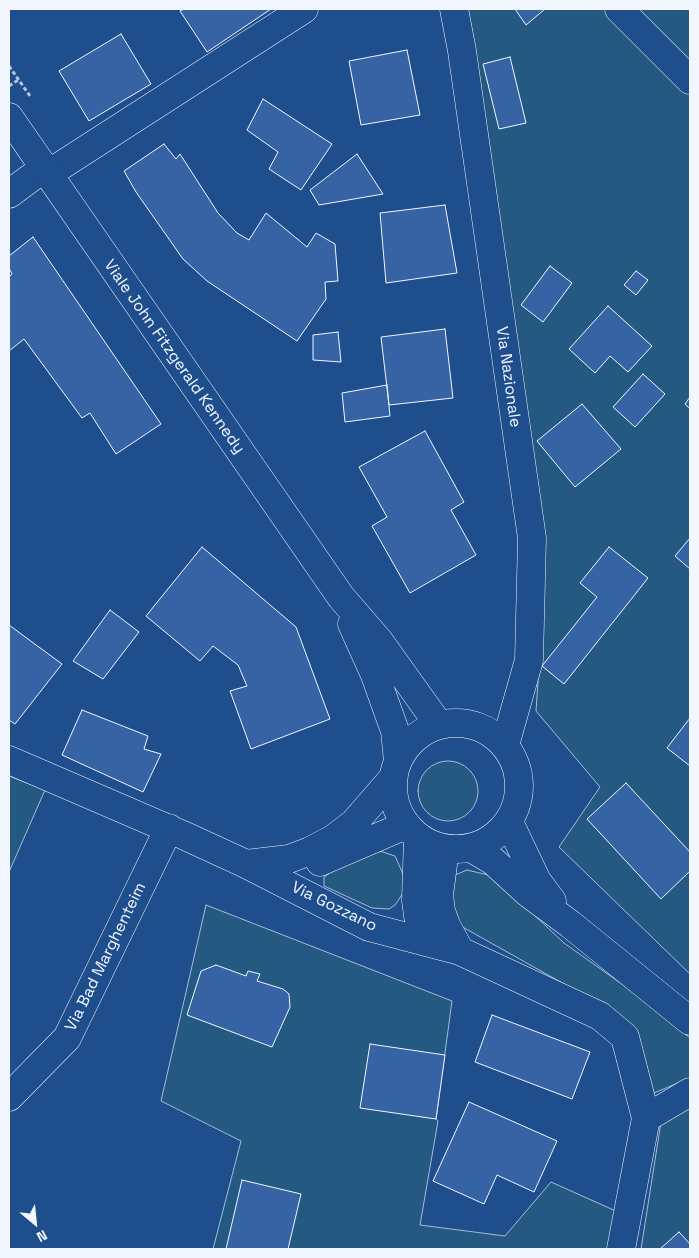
<!DOCTYPE html>
<style>
body{margin:0}
#map{position:relative;width:699px;height:1258px;overflow:hidden;background:#1f4e8c;font-family:"Space Grotesk",sans-serif}
canvas{display:block}
.frame{position:absolute;inset:0;border:10px solid #f2f6ff;pointer-events:none}
.north{position:absolute;left:10px;top:1198px;width:50px;height:50px;-webkit-text-stroke:4px #1f4e8c;paint-order:stroke;rotate:152deg;font-size:14px;font-weight:700;line-height:20px;text-align:center;color:#f2f6ff}
.north::after{content:'';display:block;margin:auto;width:18px;height:22px;background:#f2f6ff;clip-path:polygon(50% 0,100% 100%,50% 72%,0 100%)}
</style>
<div id="map">
<canvas width="699" height="1258"></canvas>
<div class="frame"></div>
<div class="north">N</div>
</div>
<script>
const g = document.querySelector('canvas').getContext('2d');
g.lineJoin = 'round';
function fillPath(path, color) { g.fillStyle = color; g.fill(path, 'evenodd'); }
const poly = rows => new Path2D(rows.map(r => 'M' + r).join(''));
function stroke(path, color, width, dash) { g.strokeStyle = color; g.lineWidth = width; g.lineCap = dash ? 'butt' : 'round'; g.setLineDash(dash || []); g.stroke(path); }
function write(font, color, halo, rows, align = 'center') {
  g.font = font + ' "Space Grotesk",sans-serif'; g.lineWidth = 4; g.setLineDash([]); g.textBaseline = 'middle'; g.strokeStyle = halo; g.fillStyle = color; for (const [text, x, y, turn = 0] of rows) {
    g.save(); g.translate(x, y); g.rotate((+turn || 0) * Math.PI / 180); g.textAlign = isNaN(turn) ? turn : align; if (halo) g.strokeText(text, 0, 0); g.fillText(text, 0, 0); g.restore();
  }
}
const green = poly([
 [460,9,614,9,690,85,690,974,559,847,600,787,536,711,543,609,460,9],
 [621,9,690,9,690,77,621,9],
 '418 791a30 30 0 1 1 60 0a30 30 0 1 1-60 0Z',
 [9,776,45,790,9,872,9,776],
 [373,851,383,852,395,856,407,883,406,889,395,905,389,909,372,908,324,886,324,877,346,862,373,851],
 [467,870,497,877,515,897,564,943,633,992,690,1038,690,1078,654,1093,636,1036,614,1012,459,925,442,896,455,875,467,870],
 [206,905,452,1001,436,1119,438,1121,420,1225,505,1236,551,1182,627,1216,621,1249,213,1249,241,1141,161,1101,206,905],
 [690,1103,690,1249,641,1249,661,1122,690,1103]
]);
const building = poly([
 [184,9,271,9,207,52,180,11,184,9],
 [515,9,545,9,526,25,515,9],
 [121,34,151,84,89,121,59,71,121,34],
 [407,50,420,115,361,125,349,61,407,50],
 [510,57,526,123,499,129,483,64,510,57],
 [263,99,332,144,301,190,269,169,278,152,247,130,263,99],
 [164,144,176,159,180,154,218,213,237,233,249,240,266,213,307,247,316,233,335,244,338,281,325,282,326,299,297,341,207,281,183,259,136,192,124,171,164,144],
 [357,154,383,194,319,205,310,190,357,154],
 [445,205,457,273,386,283,380,213,445,205],
 [33,237,161,424,116,454,90,413,82,418,24,339,9,351,9,277,12,274,9,268,9,256,33,237],
 [550,266,572,283,543,322,521,305,550,266],
 [636,271,648,280,636,295,624,285,636,271],
 [608,306,652,346,628,372,610,356,595,373,569,349,608,306],
 [445,329,453,398,389,405,381,337,445,329],
 [338,332,341,362,313,360,313,335,338,332],
 [643,374,665,394,635,427,613,407,643,374],
 [387,385,390,416,345,422,342,393,387,385],
 [690,397,690,409,685,404,690,397],
 [582,404,621,449,575,487,537,441,582,404],
 [425,431,464,502,451,510,476,555,410,593,372,526,387,517,359,467,425,431],
 [690,538,690,569,675,556,690,538],
 [202,547,296,627,330,719,251,749,230,691,247,686,238,665,213,646,200,661,146,616,202,547],
 [609,547,648,578,564,684,542,666,597,597,580,583,609,547],
 [110,610,139,632,103,679,73,661,110,610],
 [9,625,62,664,15,724,9,720,9,625],
 [82,710,148,736,144,749,161,754,143,792,62,755,82,710],
 [690,718,690,766,667,748,690,718],
 [626,783,690,852,690,871,661,899,587,819,626,783],
 [216,965,246,976,248,971,260,974,257,981,283,989,289,994,290,1007,272,1047,187,1015,201,971,216,965],
 [492,1015,590,1052,572,1099,475,1062,492,1015],
 [370,1044,445,1055,436,1119,360,1108,370,1044],
 [469,1102,557,1141,534,1192,497,1175,484,1204,433,1181,469,1102],
 [242,1180,301,1194,288,1249,226,1249,242,1180],
 [679,1232,690,1244,690,1249,660,1249,679,1232]
]);
const path = poly([
 [9,66,30,96],
 [9,86,18,80]
]);
const minor = poly([
 [454,9,462,51,532,538,529,660,505,745],
 [619,9,690,80],
 [48,174,304,9],
 [9,194,44,168],
 [9,760,183,835,246,864,369,927,460,951,600,1016,625,1037,646,1118,621,1249],
 [418,837,416,900,418,916,424,931,432,943],
 [445,849,439,895,441,911,446,925,460,951],
 [320,862,406,825],
 [246,864,289,859,310,851,333,839,354,823,393,778],
 [9,1097,67,1038,169,828],
 [646,1118,690,1092]
]);
const major = poly([
 [9,117,341,597,379,641,439,725],
 [352,624,375,675,395,731,398,761],
 '393 786a63 63 0 1 1 126 0a63 63 0 1 1-126 0Z',
 [509,822,537,881,552,901],
 [471,848,493,861,528,893,570,924,690,1021]
]);
const streetNames = [
 ["Viale John Fitzgerald Kennedy",174,357,55],
 ["Via Nazionale",508,377,82],
 ["Via Gozzano",334,907,26],
 ["Via Bad Marghenteim",106,957,-64]
];
fillPath(green, '#245a82');
stroke(green, '#a8bbd7', 1);
fillPath(building, '#3563a3');
stroke(building, '#f2f6ff', 1);
stroke(minor, '#f2f6ff', 29);
stroke(major, '#f2f6ff', 29);
stroke(path, '#b3c4dc', 3, [4, 2.5]);
stroke(minor, '#1f4e8c', 28);
stroke(major, '#1f4e8c', 28);
write('16px', '#f2f6ff', '#1f4e8c', streetNames);
</script>
